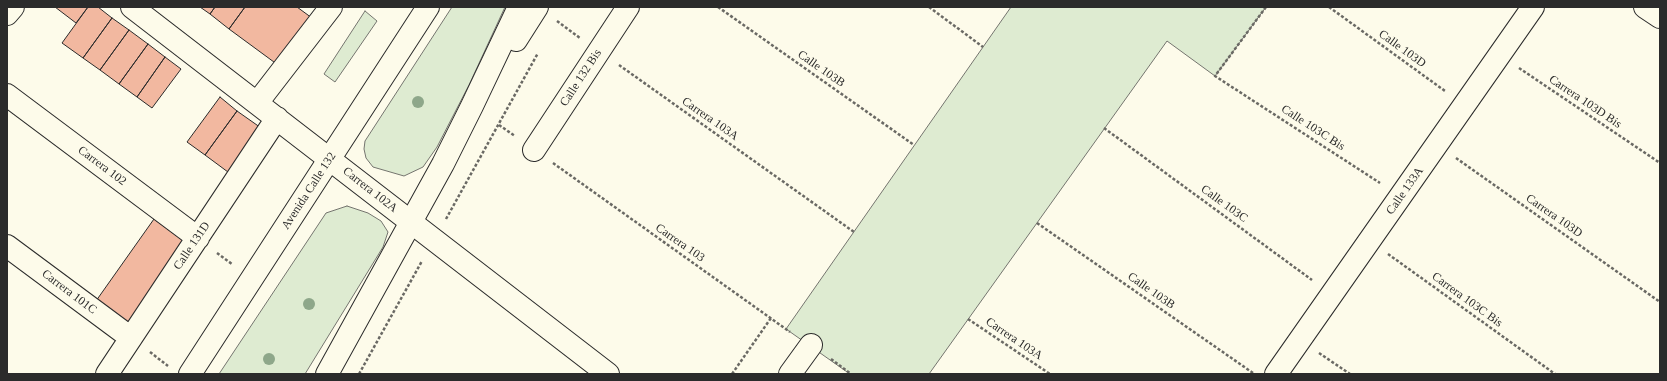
<!DOCTYPE html>
<style>
body{margin:0}
#map{position:relative;width:1667px;height:381px;overflow:hidden;background:#fdfbea;font-family:Georgia,serif}
canvas{display:block}
.frame{position:absolute;inset:0;border:8px solid #2b2b2b;pointer-events:none}
</style>
<div id="map">
<canvas width="1667" height="381"></canvas>
<div class="frame"></div>
</div>
<script>
const g = document.querySelector('canvas').getContext('2d');
g.lineJoin = 'round';
function fillPath(path, color) { g.fillStyle = color; g.fill(path, 'evenodd'); }
const poly = rows => new Path2D(rows.map(r => 'M' + r).join(''));
function stroke(path, color, width, dash) { g.strokeStyle = color; g.lineWidth = width; g.lineCap = dash ? 'butt' : 'round'; g.setLineDash(dash || []); g.stroke(path); }
function write(font, color, halo, rows, align = 'center') {
  g.font = font + ' Georgia,serif'; g.lineWidth = 3; g.setLineDash([]); g.textBaseline = 'middle'; g.strokeStyle = halo; g.fillStyle = color; for (const [text, x, y, turn = 0] of rows) {
    g.save(); g.translate(x, y); g.rotate((+turn || 0) * Math.PI / 180); g.textAlign = isNaN(turn) ? turn : align; if (halo) g.strokeText(text, 0, 0); g.fillText(text, 0, 0); g.restore();
  }
}
const green = poly([
 [452,7,505,7,469,85,437,147,423,167,404,176,373,167,366,158,364,149,365,141,452,7],
 [1011,7,1266,7,1215,76,1167,41,929,374,850,374,786,329,1011,7],
 [365,11,377,21,335,82,324,74,365,11],
 [347,206,368,213,381,221,388,232,383,247,305,374,219,374,326,213,347,206]
]);
const building = poly([
 [55,7,88,7,76,23,55,7],
 [88,7,98,7,112,18,83,58,62,43,88,7],
 [200,7,215,7,210,14,200,7],
 [215,7,245,7,229,29,210,14,215,7],
 [245,7,297,7,312,18,278,65,229,29,245,7],
 [112,18,129,30,100,70,83,58,112,18],
 [129,30,148,44,119,84,100,70,129,30],
 [148,44,165,57,137,97,119,84,148,44],
 [165,57,181,69,152,108,137,97,165,57],
 [220,97,237,111,205,155,187,142,220,97],
 [237,111,264,130,232,175,205,155,237,111],
 [154,219,188,244,126,333,91,308,154,219]
]);
const path = poly([
 [718,7,914,145],
 [929,7,983,47],
 [1266,7,1215,76,1380,183],
 [1329,7,1445,91],
 [557,21,580,38],
 [619,65,854,232],
 [1519,68,1660,163],
 [499,125,515,136],
 [1104,128,1312,280],
 [1456,158,1660,302],
 [553,163,790,332],
 [446,219,538,53],
 [1037,223,1253,373],
 [217,253,232,264],
 [1388,254,1555,374],
 [968,319,1050,374],
 [150,352,168,366],
 [1319,353,1350,374],
 [831,359,851,374],
 [359,374,422,261],
 [732,374,771,318]
]);
const minor = poly([
 [132,7,608,374],
 [1645,7,1660,17],
 [7,14,13,7],
 [7,95,198,238],
 [257,103,331,7],
 [534,150,628,7],
 [7,246,131,338],
 [107,374,277,118],
 [790,374,811,345],
 [1276,374,1533,7]
]);
const major = poly([
 [516,40,537,7],
 [190,374,428,7],
 [327,374,443,164,472,106,519,7]
]);
const trees = [
 [418,102],
 [309,304],
 [269,359]
];
const streetNames = [
 ["Calle 103D",1402,49,36],
 ["Calle 103B",821,69,35],
 ["Calle 132 Bis",581,78,-57],
 ["Carrera 103D Bis",1585,102,34],
 ["Carrera 103A",710,119,35],
 ["Calle 103C Bis",1313,128,33],
 ["Carrera 102",102,166,37],
 ["Carrera 102A",370,190,38],
 ["Avenida Calle 132",309,191,-57],
 ["Calle 133A",1405,191,-55],
 ["Calle 103C",1224,204,36],
 ["Carrera 103D",1554,216,35],
 ["Carrera 103",680,243,35],
 ["Calle 131D",192,246,-56],
 ["Calle 103B",1151,291,35],
 ["Carrera 101C",69,292,37],
 ["Carrera 103C Bis",1467,300,36],
 ["Carrera 103A",1014,339,34]
];
fillPath(green, '#deebd1');
stroke(green, '#74746e', 1);
fillPath(building, '#f2b8a0');
stroke(building, '#2b2b2b', 1);
stroke(minor, '#2b2b2b', 24);
stroke(major, '#2b2b2b', 24);
stroke(path, '#6a6964', 2.5, [3, 2]);
stroke(minor, '#fdfbea', 22);
stroke(major, '#fdfbea', 22);
g.fillStyle = '#8ea78a';
for (const [x, y] of trees) { g.beginPath(); g.arc(x, y, 6, 0, 2 * Math.PI); g.fill(); }
write('12px', '#2b2b2b', '#fdfbea', streetNames);
</script>
